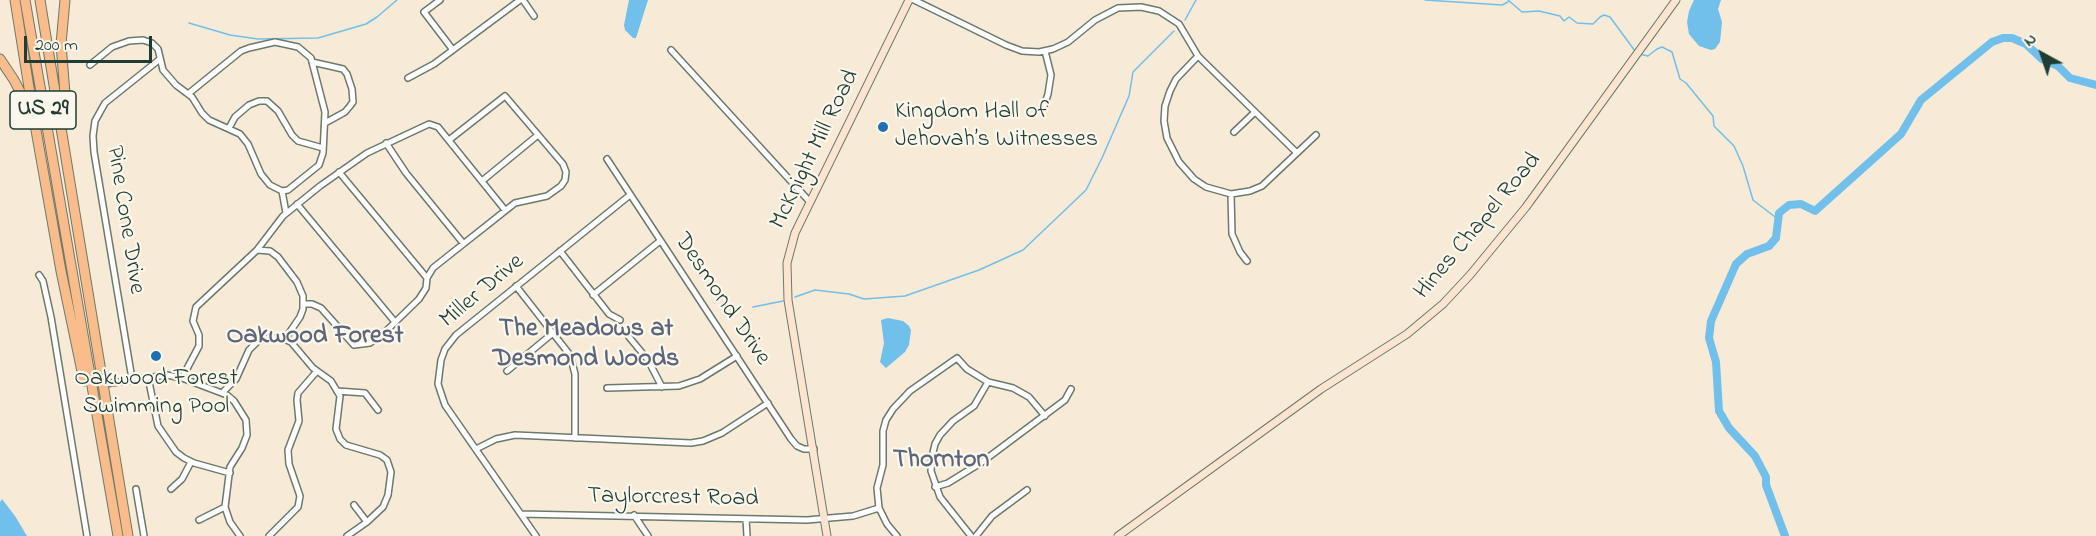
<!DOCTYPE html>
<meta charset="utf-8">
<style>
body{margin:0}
#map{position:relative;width:2096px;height:536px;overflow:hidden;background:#f7ead7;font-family:"Indie Flower",sans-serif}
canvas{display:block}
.north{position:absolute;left:2012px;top:24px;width:60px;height:60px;-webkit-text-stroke:4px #fbf7ec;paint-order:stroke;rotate:320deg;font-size:16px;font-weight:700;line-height:24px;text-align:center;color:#1f3d34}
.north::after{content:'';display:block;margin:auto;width:21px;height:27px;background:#1f3d34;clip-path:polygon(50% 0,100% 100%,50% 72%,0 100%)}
.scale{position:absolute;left:24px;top:36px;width:128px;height:27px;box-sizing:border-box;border:3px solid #1f3d34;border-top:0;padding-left:8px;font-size:18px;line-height:21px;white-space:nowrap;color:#1f3d34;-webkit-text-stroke:4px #fbf7ec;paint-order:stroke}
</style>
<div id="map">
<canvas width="2096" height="536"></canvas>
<div class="north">N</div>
<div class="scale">200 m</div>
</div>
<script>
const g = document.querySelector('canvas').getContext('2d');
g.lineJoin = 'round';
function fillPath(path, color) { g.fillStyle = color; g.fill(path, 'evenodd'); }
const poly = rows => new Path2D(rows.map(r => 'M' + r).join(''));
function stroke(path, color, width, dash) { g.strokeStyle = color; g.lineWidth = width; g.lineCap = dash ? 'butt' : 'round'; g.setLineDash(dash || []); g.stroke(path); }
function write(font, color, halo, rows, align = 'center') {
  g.font = font + ' "Indie Flower",sans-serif'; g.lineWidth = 4.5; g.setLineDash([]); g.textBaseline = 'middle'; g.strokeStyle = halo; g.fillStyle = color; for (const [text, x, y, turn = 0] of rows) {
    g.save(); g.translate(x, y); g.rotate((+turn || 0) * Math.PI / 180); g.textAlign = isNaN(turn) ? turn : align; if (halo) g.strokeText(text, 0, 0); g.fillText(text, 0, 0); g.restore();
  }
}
const water = poly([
 [629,0,648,0,636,38,633,38,625,30,624,25],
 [1694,0,1721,0,1718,9,1722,22,1720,42,1715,49,1711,50,1699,46,1689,34,1687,22,1689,11],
 [888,318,903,321,909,326,911,330,909,345,905,352,886,368,880,362,884,343,881,320],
 [2,499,15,516,27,536,0,536,0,502]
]);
const stream = poly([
 [1425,0,1502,5,1508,2],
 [1508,0,1522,12,1539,11,1560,16,1564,21,1569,17,1577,23,1593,24,1600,17,1604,15,1610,17,1635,51],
 [1185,20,1196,0],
 [189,23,230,35,258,39,318,38,366,24,377,17,397,0],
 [1639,54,1648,56,1657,49,1662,47,1672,52,1680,79,1686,83,1713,116,1714,126,1734,146,1743,166,1753,200,1779,220],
 [795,297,815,290,849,294,864,299,905,296,979,270,1023,250,1086,190,1102,158,1129,96,1133,72,1174,31],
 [753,307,783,301]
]);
const river = poly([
 [1785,536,1766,485,1766,477,1755,456,1729,428,1719,411,1716,362,1709,338,1711,321,1736,264,1747,254,1769,246,1776,238,1779,213,1789,205,1801,204,1815,211,1901,134,1921,100,1992,42,2003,38,2012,38,2026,44,2042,59,2058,66,2070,78,2096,85]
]);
const street = poly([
 [440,0,424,12,453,50],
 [523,0,534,16],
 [914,0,1006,45,1022,51,1039,52,1053,49,1068,42,1095,20,1118,8,1141,7,1159,11,1179,24,1198,56,1297,153],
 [671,50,810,202],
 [1198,56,1176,79,1170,91,1165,106,1164,121,1167,138,1179,162,1194,179,1206,187,1231,194,1250,191,1262,186,1316,135],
 [312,62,343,69,347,74,352,89,353,102,350,106,345,112,325,123],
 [90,65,112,47,129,41,143,40,152,43,158,49,163,70,176,85,192,97,202,113,209,120,240,134,248,144,261,174,270,185,282,191,288,190,319,165,323,153,325,112,311,58,298,47,275,42,249,48,241,51,188,94],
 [408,78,434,64,520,0],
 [1044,106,1048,94,1051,75,1045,51],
 [229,128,235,117,249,105,259,101,267,101,278,111,292,135,298,141,323,148],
 [1234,132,1255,112],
 [386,143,406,173,463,243],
 [607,159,791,439,797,446,804,449,814,449],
 [339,172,427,278],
 [482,181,538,135],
 [282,191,286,213],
 [1231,194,1232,234,1240,252,1247,261],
 [297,204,395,322],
 [257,250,283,216,320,186,367,153,429,124,438,127,505,210],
 [560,251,609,314,620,320],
 [39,275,43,281,51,317,87,536],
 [516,286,570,355,575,374,575,438],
 [593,295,660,241],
 [303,304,312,304,321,308,354,345,370,343,383,334,419,299,426,288,427,278,433,268,443,260,515,203,547,196,561,186,565,180,566,172,563,164,505,96,449,140],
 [629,337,648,360,662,387],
 [507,371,553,333],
 [148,377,158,426,176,452,184,458,194,463,230,473],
 [182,378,199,346,199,335,193,321,196,307,257,250,270,251,278,257,297,282,303,296,303,309,300,317,285,339],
 [132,379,94,152,93,136,95,121,105,103,160,59],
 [105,384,167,375,182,378,227,395,234,401,246,420,247,435,242,448,230,467,225,507,230,522,240,536],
 [607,388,679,386,700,379,737,356],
 [337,391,365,393,378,410],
 [222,393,236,379,249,350,258,341,268,338,282,338,291,342,313,368,331,381,340,396,336,429,340,439,346,445,380,455,387,460,391,472,388,495,383,507,367,522,347,536],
 [476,449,496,439,515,435,691,443,703,441,722,433,768,403],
 [935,487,948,483,982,462,1065,400,1071,389],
 [136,489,144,536],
 [171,489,182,479,191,462],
 [354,505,367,522],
 [521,514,807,520,853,516,879,508],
 [634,515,648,536],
 [746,519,747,536],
 [199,520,225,507],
 [269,536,298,507,300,496,289,464,288,450,299,421,297,400,298,393,317,371],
 [536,536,445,405,438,384,441,360,445,349,456,335,630,195],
 [897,536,887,524,879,508,877,488,883,465,883,431,886,420,893,409,910,391,957,358,967,369,988,382,1013,388,1029,397,1045,416],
 [971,536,940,497,931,471,932,457,935,444,940,435,953,421,974,406,988,382],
 [976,536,992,516,1027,490]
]);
const secondary = poly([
 [827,536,788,300,787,263,795,233,909,0],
 [1118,536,1321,389,1407,334,1443,304,1470,275,1526,207,1676,0]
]);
const highway = poly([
 [15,0,34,119,61,271,84,381],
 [25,0,118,536],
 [40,0,128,536],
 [0,59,14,80,29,109],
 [61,124,67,118,61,44,65,0]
]);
const markers = [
 [883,127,6,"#1f6fb2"],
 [156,356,6,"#1f6fb2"]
];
const shields = [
 [43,110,66]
];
const shieldNames = [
 ["US 29",43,110]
];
const poiNames = [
 ["Kingdom Hall of",895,113],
 ["Jehovah’s Witnesses",895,141],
 ["Oakwood Forest",156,380,"center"],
 ["Swimming Pool",156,408,"center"]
];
const streetNames = [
 ["McKnight Mill Road",816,150,-64],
 ["Pine Cone Drive",124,220,81],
 ["Hines Chapel Road",1479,227,-50],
 ["Miller Drive",483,292,-40],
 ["Desmond Drive",721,300,56],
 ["Taylorcrest Road",673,499,1]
];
const neighbourhoodNames = [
 ["The Meadows at",586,331],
 ["Desmond Woods",586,361],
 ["Oakwood Forest",315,338],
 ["Thornton",941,462]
];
fillPath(water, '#71bfeb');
stroke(stream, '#71bfeb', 1.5);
stroke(river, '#71bfeb', 8);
stroke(street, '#6b7a6d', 8);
stroke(secondary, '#6b7a6d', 9);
stroke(highway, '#6b7a6d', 11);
stroke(street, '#fff', 5);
stroke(secondary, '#fde4d0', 7);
stroke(highway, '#f9bc8a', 9);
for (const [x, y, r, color] of markers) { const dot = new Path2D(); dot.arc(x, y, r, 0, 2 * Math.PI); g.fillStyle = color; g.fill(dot); stroke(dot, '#fbf7ec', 2); }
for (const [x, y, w] of shields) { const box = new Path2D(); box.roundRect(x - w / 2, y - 19, w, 38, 4.5); g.fillStyle = '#fbf7ec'; g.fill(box); stroke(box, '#1f3d34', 1.5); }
write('bold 22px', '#1f3d34', null, shieldNames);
write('24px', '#1f3d34', '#fbf7ec', poiNames, 'left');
write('24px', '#1f3d34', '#fbf7ec', streetNames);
write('bold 26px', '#5c6579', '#fbf7ec', neighbourhoodNames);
</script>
